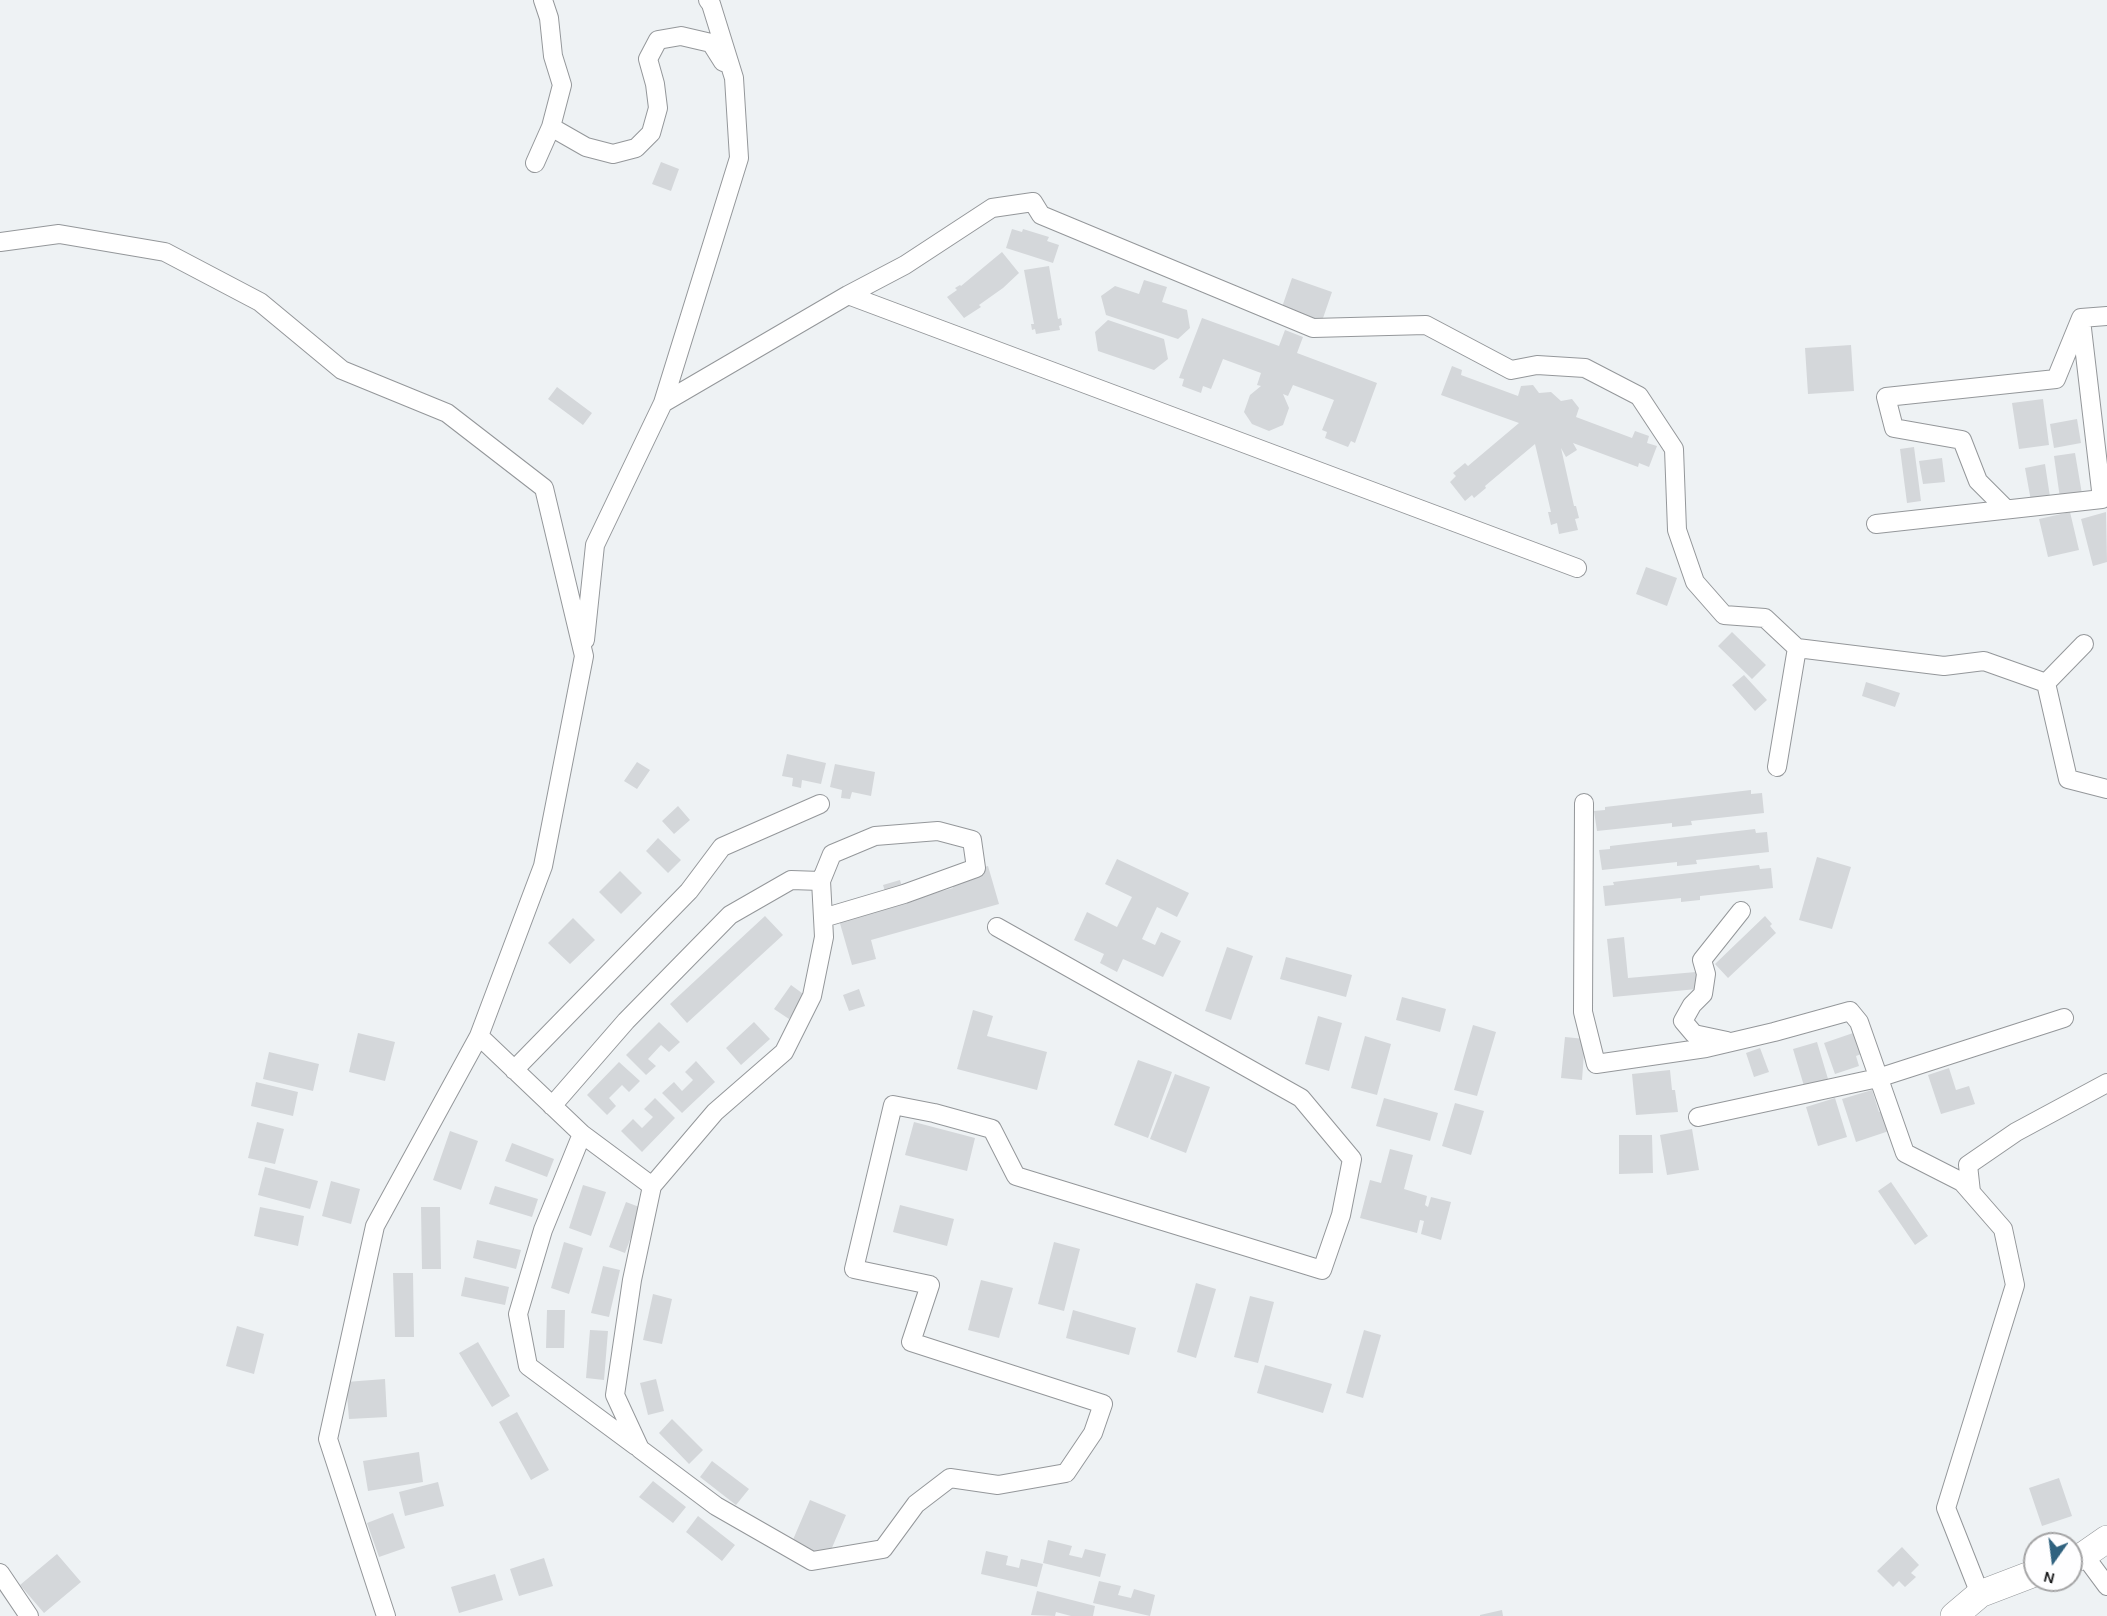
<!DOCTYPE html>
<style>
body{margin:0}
#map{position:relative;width:2107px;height:1616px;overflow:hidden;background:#eef2f4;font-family:Karla,sans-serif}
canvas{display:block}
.north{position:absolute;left:2023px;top:1532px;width:60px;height:60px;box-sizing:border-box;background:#fefeff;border:2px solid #a4a4a5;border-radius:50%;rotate:194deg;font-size:16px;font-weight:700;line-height:24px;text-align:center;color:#1c1d1e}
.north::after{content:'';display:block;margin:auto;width:21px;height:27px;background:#30627f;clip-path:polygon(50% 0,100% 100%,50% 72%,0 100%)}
</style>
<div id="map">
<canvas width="2107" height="1616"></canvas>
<div class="north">N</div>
</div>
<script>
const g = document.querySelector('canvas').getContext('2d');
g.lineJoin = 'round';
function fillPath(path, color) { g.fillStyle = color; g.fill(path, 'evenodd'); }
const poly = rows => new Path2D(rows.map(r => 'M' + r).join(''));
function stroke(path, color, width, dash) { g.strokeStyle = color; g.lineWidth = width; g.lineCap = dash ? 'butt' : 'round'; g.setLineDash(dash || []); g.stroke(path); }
const building = poly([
 [661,162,679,169,671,191,652,184],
 [1012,229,1022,232,1023,229,1049,237,1047,241,1059,245,1053,263,1006,248],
 [1002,252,1019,273,1003,288,979,305,981,307,964,318,947,297,957,290,955,288,960,285,961,286],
 [1049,266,1058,319,1061,318,1062,325,1059,326,1060,330,1036,334,1035,329,1032,330,1031,324,1034,324,1024,270],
 [1292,278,1332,292,1322,321,1282,307],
 [1144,280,1167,287,1162,302,1187,310,1190,328,1178,339,1106,315,1101,296,1115,286,1139,294],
 [1202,318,1279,346,1285,330,1303,337,1297,353,1377,383,1355,443,1351,441,1348,447,1325,438,1327,432,1322,430,1334,400,1293,385,1288,396,1283,394,1289,408,1283,425,1269,431,1252,424,1244,412,1250,395,1261,386,1257,385,1261,373,1223,359,1211,389,1203,386,1201,393,1182,386,1184,379,1179,378],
 [1108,320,1164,339,1168,359,1154,370,1098,351,1095,332],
 [1851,345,1854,391,1808,394,1805,348],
 [1452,366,1462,370,1461,375,1518,396,1521,386,1533,385,1539,393,1551,392,1561,401,1572,399,1579,408,1576,417,1632,438,1635,431,1649,436,1647,443,1657,446,1649,467,1639,463,1638,467,1573,443,1577,450,1566,457,1561,448,1574,506,1576,506,1579,518,1575,519,1578,530,1559,534,1557,523,1551,525,1548,512,1551,512,1535,444,1485,486,1486,488,1474,498,1472,495,1465,501,1450,482,1456,476,1453,473,1465,463,1468,466,1519,423,1441,395],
 [557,387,592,413,583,425,548,399],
 [2043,399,2049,445,2019,449,2012,403],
 [2077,419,2081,443,2054,448,2050,424],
 [1914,447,1921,501,1907,503,1900,449],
 [2075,453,2082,494,2060,498,2054,456],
 [1942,458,1945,482,1923,484,1919,461],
 [2045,464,2050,497,2031,501,2025,468],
 [2070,512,2079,550,2048,557,2039,519],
 [2106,512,2107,562,2093,566,2081,519],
 [1646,567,1677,578,1667,606,1636,594],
 [1732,632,1766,665,1752,679,1718,646],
 [1744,675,1767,700,1755,711,1732,685],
 [1866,682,1900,693,1895,707,1862,696],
 [787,754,826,763,821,784,802,780,801,788,792,786,793,778,782,776],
 [637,762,650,770,637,789,624,781],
 [835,764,875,772,871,796,852,792,850,799,841,798,842,790,830,787],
 [1751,790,1751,794,1762,793,1764,813,1691,821,1692,825,1672,827,1672,823,1597,831,1594,811,1605,810,1605,807],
 [678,806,690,820,674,834,662,821],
 [1755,829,1756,833,1767,832,1769,852,1696,860,1697,864,1677,866,1677,862,1602,870,1599,850,1610,849,1610,846],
 [658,838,681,860,668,873,646,851],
 [1817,857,1851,867,1832,929,1799,920],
 [1117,859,1189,893,1177,917,1157,907,1142,939,1155,945,1161,932,1181,941,1163,977,1123,959,1117,972,1100,963,1104,954,1074,940,1087,912,1117,927,1132,897,1105,884],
 [1759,865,1760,869,1771,868,1773,888,1700,896,1700,900,1681,902,1681,898,1605,906,1603,886,1614,885,1613,882],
 [988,866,999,904,871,940,876,959,852,965,839,920,890,907,883,885,900,880,906,901,953,888,950,877],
 [620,871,642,893,621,914,599,892],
 [765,916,783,935,687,1023,670,1004],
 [1765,916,1772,924,1770,926,1776,933,1728,978,1715,964],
 [573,918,595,940,570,964,548,943],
 [1624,937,1628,978,1696,972,1697,989,1613,997,1607,939],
 [1227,947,1253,956,1231,1020,1205,1011],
 [1286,957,1352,975,1346,997,1280,979],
 [791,985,806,996,789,1019,774,1009],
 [859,989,865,1006,849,1011,843,995],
 [1402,997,1446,1009,1440,1032,1396,1020],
 [973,1010,993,1016,987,1036,1047,1052,1037,1090,957,1069],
 [1318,1016,1342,1023,1329,1071,1305,1064],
 [659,1022,680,1042,669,1052,661,1045,648,1059,656,1066,646,1075,626,1055],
 [754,1022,770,1039,741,1065,726,1048],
 [1473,1025,1496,1032,1477,1096,1454,1090],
 [1856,1032,1864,1053,1856,1056,1859,1066,1835,1074,1824,1043],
 [358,1033,395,1042,385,1081,349,1072],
 [1365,1036,1391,1044,1377,1095,1351,1088],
 [1565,1037,1585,1039,1582,1080,1561,1078],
 [1817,1042,1828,1079,1804,1086,1793,1049],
 [1760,1048,1769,1072,1754,1077,1746,1053],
 [269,1052,319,1064,313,1091,263,1079],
 [1138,1060,1172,1072,1148,1138,1114,1125],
 [696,1061,715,1082,682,1113,662,1093,674,1082,682,1091,693,1080,685,1072],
 [619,1062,640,1081,629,1092,622,1085,609,1098,616,1106,607,1115,587,1095],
 [1949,1068,1956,1090,1969,1086,1975,1104,1941,1114,1928,1075],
 [1670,1070,1672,1090,1675,1090,1678,1112,1636,1115,1632,1074],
 [1175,1074,1210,1087,1186,1153,1150,1139],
 [256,1082,298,1092,293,1116,251,1106],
 [1872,1090,1879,1112,1886,1110,1892,1130,1856,1142,1842,1099],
 [655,1098,675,1118,642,1152,621,1131,633,1119,642,1128,653,1117,644,1109],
 [1384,1098,1438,1113,1430,1141,1376,1126],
 [1835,1098,1847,1137,1818,1146,1806,1107],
 [1455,1103,1484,1111,1471,1155,1442,1146],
 [257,1122,284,1129,275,1164,248,1158],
 [914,1122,975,1138,967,1171,905,1155],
 [1692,1129,1699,1170,1667,1175,1660,1135],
 [450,1131,478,1141,461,1190,433,1180],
 [1619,1135,1652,1135,1653,1173,1619,1174],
 [512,1143,554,1159,547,1177,505,1161],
 [1390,1149,1413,1155,1404,1189,1427,1196,1425,1205,1428,1207,1431,1197,1451,1202,1441,1240,1421,1234,1424,1221,1420,1220,1417,1233,1360,1218,1370,1180,1381,1183],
 [265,1167,318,1181,310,1209,258,1195],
 [331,1181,360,1189,351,1224,322,1216],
 [1891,1182,1928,1236,1915,1245,1878,1191],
 [583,1185,606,1192,591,1236,569,1228],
 [495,1186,538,1199,532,1217,489,1204],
 [626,1202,642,1208,625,1253,609,1247],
 [900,1205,954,1219,947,1246,893,1232],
 [260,1207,304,1216,298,1246,254,1236],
 [421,1207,440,1207,441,1269,422,1269],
 [477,1240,521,1250,516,1269,473,1258],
 [564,1242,583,1248,569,1294,551,1288],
 [1054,1242,1080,1249,1064,1311,1038,1304],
 [603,1266,620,1270,609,1317,591,1313],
 [393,1273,413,1273,414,1337,395,1337],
 [465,1277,509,1287,505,1305,461,1296],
 [981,1280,1013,1288,999,1338,968,1330],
 [1196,1283,1216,1289,1196,1358,1177,1352],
 [653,1294,672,1299,662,1344,643,1340],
 [1250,1296,1274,1302,1258,1363,1234,1357],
 [547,1310,565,1310,564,1348,546,1348],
 [1073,1310,1136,1328,1129,1355,1066,1338],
 [237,1326,264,1334,254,1374,226,1366],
 [590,1330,608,1331,604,1380,586,1378],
 [1364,1330,1381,1335,1363,1398,1346,1393],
 [478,1342,510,1396,492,1407,459,1353],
 [1265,1365,1332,1384,1323,1413,1257,1393],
 [385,1379,387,1417,349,1419,346,1382],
 [656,1379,664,1411,648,1415,640,1383],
 [517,1412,549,1470,531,1480,499,1422],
 [672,1419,703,1450,689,1464,659,1433],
 [419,1452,423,1482,368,1491,363,1461],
 [712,1461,749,1489,736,1505,700,1477],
 [2059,1478,2072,1516,2042,1526,2029,1488],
 [653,1481,686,1507,673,1523,639,1497],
 [438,1482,444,1506,405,1516,399,1492],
 [810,1500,846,1515,828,1557,792,1542],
 [393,1513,405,1548,379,1557,367,1523],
 [698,1516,735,1545,722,1561,686,1532],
 [1048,1540,1072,1546,1069,1555,1082,1558,1085,1549,1106,1554,1100,1577,1043,1563],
 [1902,1547,1919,1565,1911,1573,1916,1577,1905,1587,1899,1581,1893,1587,1877,1571],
 [986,1551,1008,1556,1006,1565,1019,1568,1021,1559,1043,1564,1037,1587,981,1574],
 [57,1554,81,1582,44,1613,20,1585],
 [544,1558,553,1586,519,1596,510,1569],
 [495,1574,503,1600,459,1613,451,1587],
 [1099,1581,1121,1586,1118,1595,1131,1598,1134,1589,1155,1595,1150,1616,1093,1603],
 [1037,1591,1095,1606,1093,1616,1071,1616,1056,1612,1055,1616,1031,1615],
 [1502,1610,1503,1616,1480,1616,1480,1615]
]);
const street = poly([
 [551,127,586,147,613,154,636,148,651,133,658,108,655,84,648,59,658,40,681,36,711,43,723,62],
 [535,163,551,127,562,85,553,56,549,18,543,0],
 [0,242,59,234,165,252,260,302,342,370,447,413,544,488,584,656,543,866,479,1036,375,1226,328,1439,386,1616],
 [848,295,1577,568],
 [663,403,739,158,734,78,711,4,708,0],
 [2006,509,1978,481,1962,440,1894,428,1886,397,2056,379,2081,318,2107,316],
 [1876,524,2102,499,2081,320],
 [585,640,595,545,663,403,848,295,905,265,992,208,1033,202,1041,215,1313,328,1426,325,1511,370,1537,365,1585,368,1639,396,1674,449,1677,530,1695,582,1724,615,1765,618,1797,648,1777,767],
 [1797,648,1944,666,1984,661,2046,683,2068,779,2107,789],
 [2046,683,2084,644],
 [1584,803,1583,1012,1596,1064,1706,1048,1774,1032,1850,1011,1859,1022,1905,1153,1962,1182,2003,1229,2015,1285,1946,1508,1980,1594],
 [823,918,904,894,976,868,972,840,938,831,875,836,832,854,821,881,823,918,824,937,812,996,784,1052,715,1112,652,1186,632,1280,615,1395,640,1449,716,1506,812,1561,883,1549,916,1504,950,1478,998,1485,1066,1473,1093,1433,1103,1404,911,1342,930,1285,854,1269,893,1105,934,1113,992,1129,1016,1176,1322,1270,1341,1215,1352,1159,1301,1098,997,927],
 [479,1036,582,1134,652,1186],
 [1727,1041,1694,1034,1683,1021,1692,1005,1703,994,1706,974,1702,960,1741,911],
 [514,1070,689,891,722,847,820,804],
 [552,1106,626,1021,730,915,791,880,821,881],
 [1698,1117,1878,1078,2064,1018],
 [582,1134,543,1230,518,1314,528,1366,636,1446],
 [1971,1192,1968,1165,2016,1132,2107,1083],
 [2084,1555,2107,1586],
 [0,1573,29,1616]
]);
const secondary = poly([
 [2071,1560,2084,1555,2107,1539],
 [1954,1616,1980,1594,2035,1573]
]);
fillPath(building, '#d4d7da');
stroke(street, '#94979a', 20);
stroke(secondary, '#94979a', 28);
stroke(street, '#fff', 18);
stroke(secondary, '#fff', 27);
</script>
